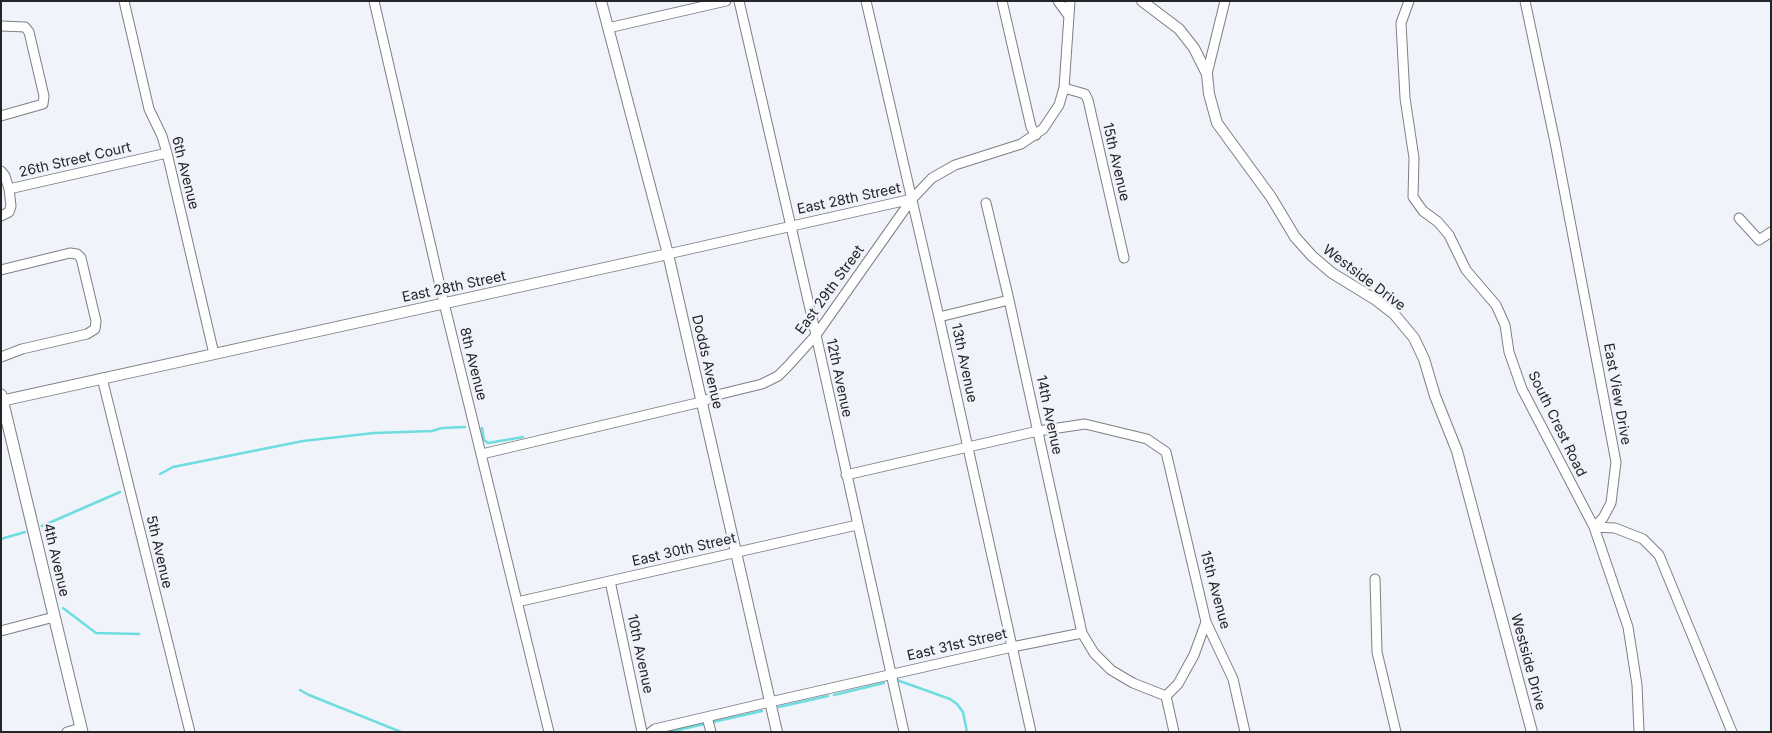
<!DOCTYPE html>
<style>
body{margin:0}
#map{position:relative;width:1772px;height:733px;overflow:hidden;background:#f1f3fa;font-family:Inter,sans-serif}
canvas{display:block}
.frame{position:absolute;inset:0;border:2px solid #242528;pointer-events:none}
</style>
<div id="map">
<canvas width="1772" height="733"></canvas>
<div class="frame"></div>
</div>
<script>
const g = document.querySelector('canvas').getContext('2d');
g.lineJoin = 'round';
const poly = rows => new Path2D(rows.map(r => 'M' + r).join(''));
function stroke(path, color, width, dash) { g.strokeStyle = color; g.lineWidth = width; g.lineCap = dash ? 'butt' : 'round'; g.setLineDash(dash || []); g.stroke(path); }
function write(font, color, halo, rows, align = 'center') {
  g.font = font + ' Inter,sans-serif'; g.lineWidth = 5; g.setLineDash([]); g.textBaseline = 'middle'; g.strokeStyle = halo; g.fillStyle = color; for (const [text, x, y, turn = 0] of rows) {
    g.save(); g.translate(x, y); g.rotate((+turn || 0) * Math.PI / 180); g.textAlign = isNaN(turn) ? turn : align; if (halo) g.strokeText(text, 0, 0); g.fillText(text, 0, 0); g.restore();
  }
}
const stream = poly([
 [482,428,484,440,488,443,523,437],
 [160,474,173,467,303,441,374,433,432,431,442,428,465,427],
 [42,526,120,492],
 [1,539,25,532],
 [63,608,96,633,139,634],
 [897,680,950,699,957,704,963,712,967,732],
 [300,690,309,695,401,732],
 [834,695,884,683],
 [779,707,828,696],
 [713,722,762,711],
 [669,732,705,724]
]);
const minor = poly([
 [124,1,149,109,162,136,167,153,214,354],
 [374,1,444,303,549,732],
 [739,1,816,335,904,732],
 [866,1,939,317,1031,732],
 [1002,1,1031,127,1036,135],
 [1058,1,1068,15],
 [1409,1,1401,23,1405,98,1414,158,1413,197,1423,211,1438,222,1449,235,1466,270,1496,305,1505,325,1509,352,1522,389,1594,527,1628,627,1637,685,1639,732],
 [1525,1,1555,142,1616,462,1611,503,1603,518,1594,527,1615,528,1643,539,1659,555,1732,732],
 [1,26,25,27,29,32,44,96,43,104,1,116],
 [608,28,726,1],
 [1207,74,1225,1],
 [1064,88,1085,94,1088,100,1124,258],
 [1,171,5,176,9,189,11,206,9,212,1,216],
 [9,189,167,153],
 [986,203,1009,300,1082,633,1094,653,1111,670,1133,683,1166,696],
 [1739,218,1759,240,1771,232],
 [668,254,912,199],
 [1,270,70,253,77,254,81,258,96,321,95,329,87,334,22,349,1,357],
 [939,317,1009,300],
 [102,378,190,732],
 [482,454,701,402,721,394,762,384,778,376,788,366,816,335,912,199,932,178,955,165,1021,144,1043,129,1059,105,1064,88,1070,1],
 [846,475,1038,431,1085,424,1147,439,1166,452,1206,622,1233,679,1245,732],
 [1375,579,1377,652,1396,732],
 [610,581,642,732],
 [517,602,857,525],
 [1,631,54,617],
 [1166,696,1178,684,1194,655,1206,622],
 [1166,696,1174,732],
 [707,717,711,732],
 [67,732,81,728],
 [651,732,655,729,770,702,1012,647,1082,633]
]);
const tertiary = poly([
 [601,1,668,254,777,732],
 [1142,1,1179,29,1194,48,1207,74,1209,94,1217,123,1271,197,1295,237,1312,256,1332,273,1376,300,1394,314,1414,338,1424,359,1435,396,1457,451,1532,732],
 [1,401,668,254]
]);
const secondary = poly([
 [1,395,82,732]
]);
const streetNames = [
 ["26th Street Court",75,160,-13],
 ["15th Avenue",1116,162,77],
 ["6th Avenue",185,173,76],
 ["East 28th Street",849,199,-12],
 ["Westside Drive",1364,278,37],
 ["East 28th Street",454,287,-12],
 ["East 29th Street",830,290,-54],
 ["Dodds Avenue",707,362,77],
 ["13th Avenue",964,363,78],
 ["8th Avenue",473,364,76],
 ["12th Avenue",839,378,78],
 ["East View Drive",1617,394,80],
 ["14th Avenue",1049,415,78],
 ["South Crest Road",1557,424,64],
 ["East 30th Street",684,550,-13],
 ["5th Avenue",159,552,77],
 ["4th Avenue",56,560,77],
 ["15th Avenue",1215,590,75],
 ["East 31st Street",957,645,-13],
 ["10th Avenue",640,654,78],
 ["Westside Drive",1528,662,75]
];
stroke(stream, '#6edddf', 2.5);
stroke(minor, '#7d7f85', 11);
stroke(tertiary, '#7d7f85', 12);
stroke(secondary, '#7d7f85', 13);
stroke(minor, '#fff', 9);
stroke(tertiary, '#fff', 10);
stroke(secondary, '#fff', 11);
write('14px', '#242528', '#f1f3fa', streetNames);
</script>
